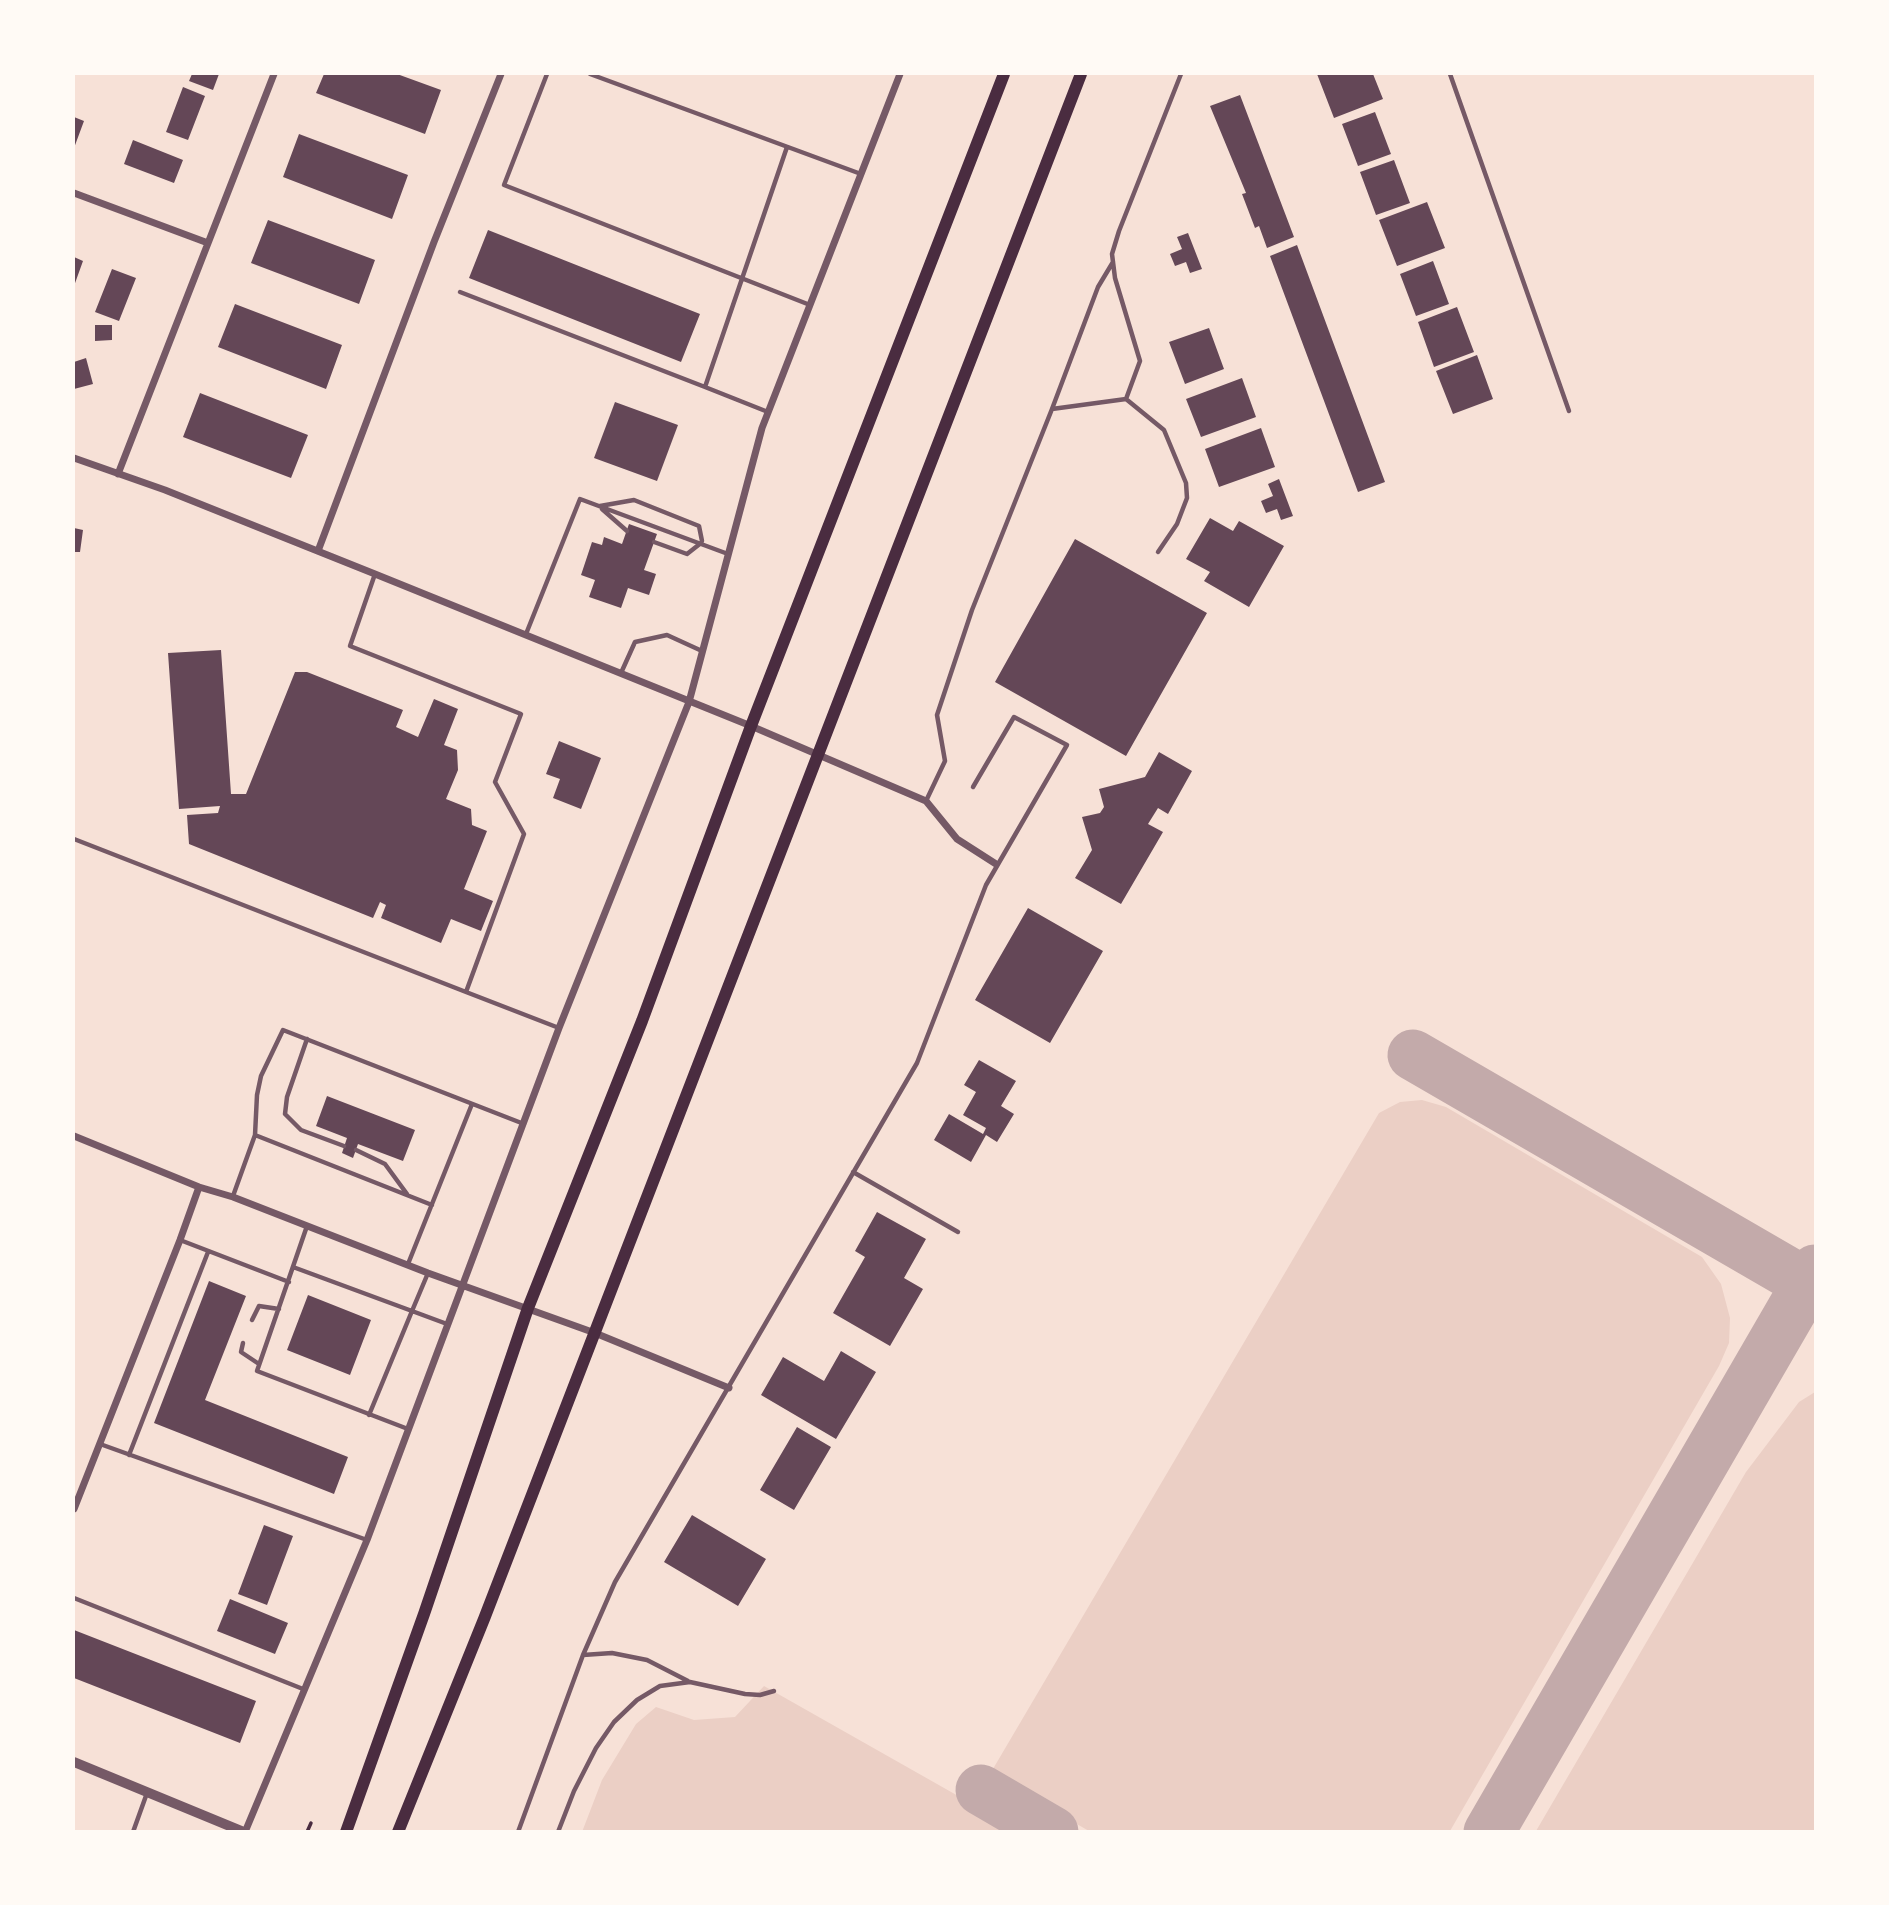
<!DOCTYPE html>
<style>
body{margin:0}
#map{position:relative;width:1889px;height:1905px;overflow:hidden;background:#f7e1d7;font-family:"Noto Sans",sans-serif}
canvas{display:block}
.frame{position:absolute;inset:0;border:75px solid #fffaf5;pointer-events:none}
</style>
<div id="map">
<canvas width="1889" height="1905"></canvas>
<div class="frame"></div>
</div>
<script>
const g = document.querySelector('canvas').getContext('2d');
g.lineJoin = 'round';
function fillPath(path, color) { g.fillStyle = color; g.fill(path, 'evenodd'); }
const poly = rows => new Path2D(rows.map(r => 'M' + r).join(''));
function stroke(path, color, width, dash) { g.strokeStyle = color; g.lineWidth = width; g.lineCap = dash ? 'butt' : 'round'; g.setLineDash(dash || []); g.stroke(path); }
const green = poly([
 [1422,1100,1446,1107,1702,1257,1721,1284,1730,1318,1729,1343,1719,1366,1450,1831,1089,1831,990,1774,1379,1113,1400,1102],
 [1815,1392,1815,1831,1536,1831,1746,1472,1799,1402],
 [764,1686,1020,1831,582,1832,602,1780,636,1724,656,1707,694,1720,735,1717]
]);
const taxiway = poly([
 [1413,1055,1815,1288],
 [981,1790,1053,1832],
 [1489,1832,1815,1270]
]);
const building = poly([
 [192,74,219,74,213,90,189,81],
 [324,74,397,74,441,90,425,134,316,93],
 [1317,74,1373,74,1383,99,1334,118],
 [183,87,205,96,188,140,166,132],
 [1240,95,1294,237,1267,248,1259,226,1255,228,1242,194,1246,193,1210,106],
 [1375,112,1391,154,1358,166,1342,124],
 [74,117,84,121,74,148],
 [299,134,408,175,392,219,283,177],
 [133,140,183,160,174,183,124,164],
 [1394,160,1410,203,1376,215,1360,172],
 [1427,202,1445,248,1397,266,1379,220],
 [268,220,375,260,359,304,251,263],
 [488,230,700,314,681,362,469,278],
 [1188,233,1202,269,1190,273,1186,262,1175,266,1170,254,1182,249,1177,237],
 [1297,245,1385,482,1358,492,1270,256],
 [74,257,83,261,74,286],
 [1433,261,1449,304,1416,316,1400,274],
 [112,269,136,278,119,321,95,312],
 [235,304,342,345,326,389,218,347],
 [1457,307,1474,352,1434,367,1418,322],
 [95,325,112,325,112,340,95,341],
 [1209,328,1224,369,1185,384,1169,342],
 [1477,355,1493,399,1453,414,1436,371],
 [86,358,93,384,74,389,74,362],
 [1242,378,1256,417,1201,437,1186,399],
 [200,393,308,435,291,478,183,437],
 [615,402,678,425,657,481,594,458],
 [1261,428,1275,467,1219,487,1205,449],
 [1279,479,1293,516,1281,520,1277,509,1266,513,1261,501,1273,496,1268,484],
 [1210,518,1233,531,1239,521,1284,546,1249,607,1204,581,1210,572,1186,559],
 [629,524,657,534,644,570,656,574,649,595,628,588,621,608,589,597,595,580,581,575,592,542,602,545,604,537,622,544],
 [74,528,83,530,80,552,74,552],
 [1075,539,1207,613,1126,756,995,682],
 [221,650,231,794,246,794,295,672,307,672,403,710,396,727,418,737,434,699,458,709,444,745,457,750,458,770,446,799,471,809,472,825,487,831,464,889,493,901,481,931,451,919,441,943,381,918,386,905,380,902,373,918,189,844,187,815,218,813,220,806,179,809,168,653],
 [559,741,601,758,581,809,553,798,560,779,546,774],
 [1159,752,1192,771,1168,814,1158,808,1148,824,1163,832,1121,904,1075,878,1092,850,1082,817,1100,813,1104,807,1099,789,1145,777],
 [1028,908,1103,951,1050,1043,975,1000],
 [979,1060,1016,1081,1001,1106,1014,1114,997,1142,986,1135,971,1162,934,1140,949,1114,983,1134,986,1128,963,1115,976,1092,964,1085],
 [327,1096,415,1130,403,1161,358,1144,353,1158,342,1153,347,1138,316,1126],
 [877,1212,926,1239,904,1278,923,1289,890,1346,833,1313,865,1257,855,1251],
 [209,1281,246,1296,205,1400,348,1457,334,1494,154,1423],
 [308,1295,371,1320,350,1375,287,1350],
 [841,1351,876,1372,836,1439,761,1395,783,1357,824,1381],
 [797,1427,831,1447,794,1510,760,1490],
 [692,1515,766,1559,738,1606,664,1562],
 [264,1525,293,1536,267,1605,238,1594],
 [230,1599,288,1623,275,1654,217,1631],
 [74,1630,256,1701,240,1743,74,1678]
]);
const path = poly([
 [307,1832,311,1823]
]);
const service = poly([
 [547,74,504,185,810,305],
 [590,74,861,174],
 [1450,74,1569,411],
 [460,292,705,387,787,147],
 [705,387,768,412],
 [1126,399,1140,361,1115,278,1112,254,1119,231,1181,74],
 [1052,409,1126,399,1164,430,1186,483,1187,498,1177,524,1158,552],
 [600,506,634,500,699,526,702,541],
 [602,509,627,531],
 [654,542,687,554,701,543],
 [375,574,350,646,521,714,495,782,524,834,466,992,559,1028],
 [526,634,580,499,728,554],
 [621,673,635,642,667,635,702,651],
 [926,801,945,761,937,715,972,610,1052,409,1098,287,1113,262],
 [74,839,466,992],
 [307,1039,287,1097,285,1114,301,1130,344,1146],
 [255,1135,432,1205],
 [356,1150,385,1164,407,1194],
 [853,1172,958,1232],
 [233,1196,255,1135,257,1095,261,1076,283,1030,524,1124],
 [307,1226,257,1371,408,1429],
 [180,1240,289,1282],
 [408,1264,472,1104],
 [293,1267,412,1311,369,1415],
 [428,1273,412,1311,447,1324],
 [252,1320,259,1306,279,1309],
 [243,1343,241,1352,259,1364],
 [100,1444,367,1540],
 [129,1455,208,1252],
 [74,1598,303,1689],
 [583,1655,612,1653,647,1660,688,1681],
 [133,1832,147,1793],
 [518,1832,583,1655,615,1582,917,1063,986,885,1067,745,1014,717,973,787],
 [558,1832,574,1791,596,1748,614,1722,637,1700,660,1686,690,1682,745,1694,760,1695,774,1691]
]);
const minor = poly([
 [74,193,208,243],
 [74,458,165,490,375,574,751,726,926,801,957,839,996,864],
 [118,474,274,74],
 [318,551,434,242,501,74],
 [74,1136,199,1187,233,1197,428,1273,595,1333,729,1388],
 [74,1509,180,1240,199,1187],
 [245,1832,367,1540,559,1028,689,702,762,428,900,74]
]);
const tertiary = poly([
 [74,1762,244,1832]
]);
const primary = poly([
 [346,1832,424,1614,528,1308,642,1021,751,726,1004,74],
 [398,1832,484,1619,1081,74]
]);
fillPath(green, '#ebcfc5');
stroke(taxiway, '#c3aaaa', 51);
fillPath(building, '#644757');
stroke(path, '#4a2c40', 3.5);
stroke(service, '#755966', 4.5);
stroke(minor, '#755966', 7);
stroke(tertiary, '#755966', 10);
stroke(primary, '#4a2c40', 12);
</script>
